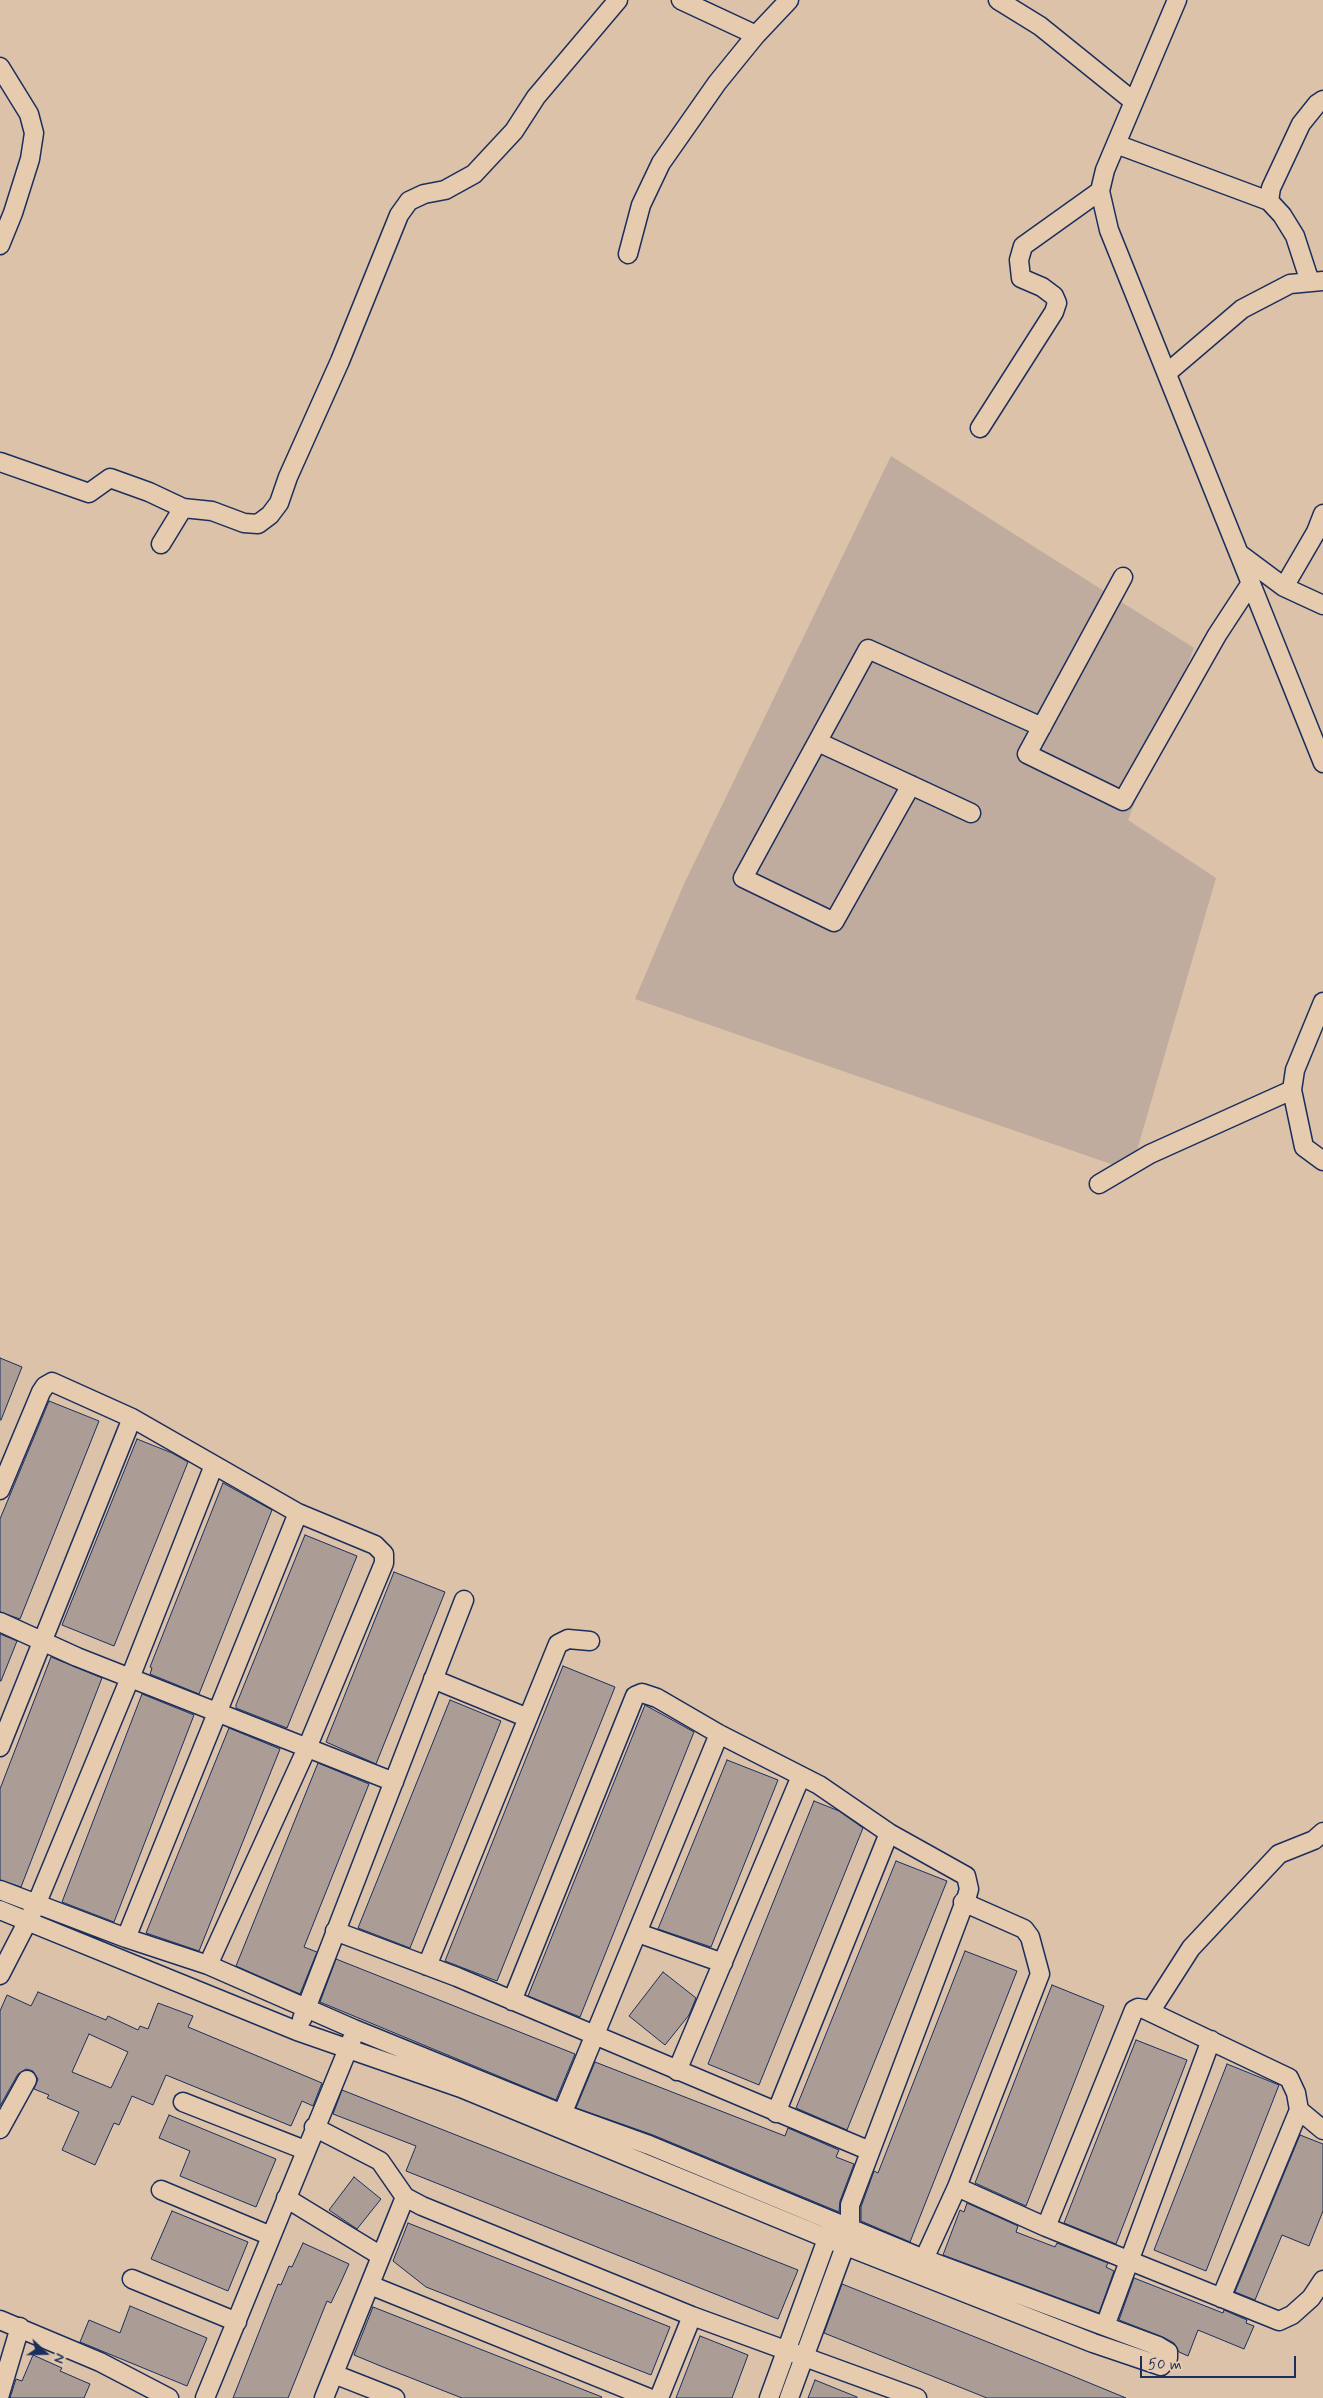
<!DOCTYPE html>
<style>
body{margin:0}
#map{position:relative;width:1323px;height:2398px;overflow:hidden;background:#dbc2a9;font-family:Mynerve,sans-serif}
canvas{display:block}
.north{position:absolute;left:20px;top:2328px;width:50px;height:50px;-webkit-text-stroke:4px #e7cbae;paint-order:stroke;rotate:111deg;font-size:14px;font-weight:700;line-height:20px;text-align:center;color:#1b2f5e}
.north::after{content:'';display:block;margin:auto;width:18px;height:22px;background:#1b2f5e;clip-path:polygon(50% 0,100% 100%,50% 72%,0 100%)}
.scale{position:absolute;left:1140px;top:2356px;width:156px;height:22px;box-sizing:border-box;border:2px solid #1b2f5e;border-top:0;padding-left:6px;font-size:15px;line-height:18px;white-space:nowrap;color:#1b2f5e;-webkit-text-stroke:4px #e7cbae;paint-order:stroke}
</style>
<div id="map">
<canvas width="1323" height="2398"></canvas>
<div class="north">N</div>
<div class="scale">50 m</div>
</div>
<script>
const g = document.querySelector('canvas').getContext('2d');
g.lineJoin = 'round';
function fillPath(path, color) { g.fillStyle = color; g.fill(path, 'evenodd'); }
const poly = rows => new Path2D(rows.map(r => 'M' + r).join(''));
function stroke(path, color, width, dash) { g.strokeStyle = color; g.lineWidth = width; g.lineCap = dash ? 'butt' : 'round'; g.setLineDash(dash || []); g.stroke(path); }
const green = poly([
 [891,456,1194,648,1128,820,1216,878,1131,1171,635,999,684,884]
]);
const building = poly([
 [0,1358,22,1367,1,1420,0,1420,0,1358],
 [49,1401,99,1421,20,1619,0,1612,0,1519,49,1401],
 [137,1439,172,1453,188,1462,114,1646,62,1625,137,1439],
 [223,1483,272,1510,199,1694,150,1674,152,1668,150,1667,223,1483],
 [305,1535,357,1556,287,1728,236,1708,236,1705,305,1535],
 [394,1572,445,1592,376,1764,326,1742,394,1572],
 [0,1634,17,1641,1,1681,0,1681,0,1634],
 [51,1657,102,1678,21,1887,0,1880,0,1789,51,1657],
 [563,1666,615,1687,497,1981,445,1961,563,1666],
 [142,1694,194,1715,114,1922,62,1902,142,1694],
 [450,1700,501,1721,410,1948,358,1928,450,1700],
 [645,1705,694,1732,580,2017,528,1996,645,1705],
 [229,1728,280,1749,199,1951,146,1933,229,1728],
 [727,1760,778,1780,711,1947,658,1929,727,1760],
 [318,1763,369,1784,304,1947,317,1952,300,1994,236,1966,318,1763],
 [814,1801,839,1811,863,1828,759,2085,708,2064,814,1801],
 [896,1861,947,1881,847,2130,796,2108,896,1861],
 [965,1951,1017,1971,910,2242,861,2221,861,2207,874,2171,878,2173,965,1951],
 [336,1959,575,2054,556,2100,320,2002,336,1959],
 [663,1972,696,1998,689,2015,665,2045,629,2016,663,1972],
 [1052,1985,1104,2006,1026,2206,975,2183,1052,1985],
 [38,1992,106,2020,108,2016,138,2030,140,2026,148,2029,158,2003,193,2016,188,2027,322,2083,313,2106,302,2101,291,2126,166,2075,153,2105,132,2096,119,2125,114,2123,95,2165,62,2150,79,2112,47,2098,49,2095,34,2089,38,2079,33,2071,26,2069,18,2074,0,2106,0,2011,7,1995,31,2006,38,1992],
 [89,2034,128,2052,111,2088,72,2072,89,2034],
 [1136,2040,1187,2060,1116,2244,1064,2223,1136,2040],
 [595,2062,785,2136,788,2128,839,2150,836,2157,854,2164,840,2201,839,2212,653,2135,576,2108,595,2062],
 [1227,2064,1279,2085,1206,2271,1154,2250,1227,2064],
 [342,2090,798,2270,778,2319,406,2171,416,2146,333,2114,342,2090],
 [169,2115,276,2159,256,2207,180,2176,190,2151,159,2138,169,2115],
 [1300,2135,1323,2144,1323,2211,1309,2246,1282,2235,1255,2300,1235,2292,1300,2135],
 [354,2177,381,2199,357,2229,329,2210,354,2177],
 [967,2203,1018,2226,1016,2232,1055,2247,1057,2243,1108,2263,1106,2267,1114,2271,1099,2313,943,2255,960,2210,964,2212,967,2203],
 [172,2211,248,2242,228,2291,151,2259,172,2211],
 [408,2223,670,2327,651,2375,426,2287,393,2261,408,2223],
 [303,2243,349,2264,341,2282,331,2303,327,2301,288,2398,233,2398,278,2284,281,2285,289,2266,292,2267,303,2243],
 [1134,2278,1223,2313,1224,2310,1247,2320,1246,2323,1254,2326,1244,2349,1198,2330,1188,2356,1179,2352,1174,2343,1163,2337,1119,2320,1134,2278],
 [842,2284,1058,2370,1126,2398,987,2398,824,2333,842,2284],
 [130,2306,207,2338,187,2386,80,2342,89,2320,120,2333,130,2306],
 [373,2307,602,2397,601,2398,462,2398,383,2367,354,2355,373,2307],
 [700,2336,748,2355,732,2398,676,2398,700,2336],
 [33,2355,62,2368,60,2371,90,2384,84,2398,10,2398,16,2379,22,2381,33,2355],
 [815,2380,857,2397,857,2398,808,2398,815,2380]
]);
const minor = poly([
 [681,0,756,35],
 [998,0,1040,26,1133,101],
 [1177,0,1105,170,1100,191,1109,230,1323,763],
 [0,67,29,114,34,133,30,159,13,213,0,245],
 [1116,144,1269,201],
 [628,254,641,205,661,163,717,83,756,35,789,0],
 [1310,282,1295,236,1282,215,1269,201,1271,188,1301,124,1317,104,1323,100],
 [1167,373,1242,309,1290,284,1323,281],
 [980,428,1054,312,1057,303,1054,296,1042,287,1021,278,1019,260,1023,246,1100,191],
 [0,462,89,493,110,478,149,492,183,508,212,511,244,523,258,524,270,515,279,503,288,477,340,361,399,215,409,201,424,194,445,190,474,174,514,131,536,97,618,0],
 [161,544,183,508],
 [1241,555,1284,587,1323,605],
 [1123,577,1027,754,1123,801,1217,635,1251,583],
 [1284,587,1316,532,1323,514],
 [818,742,971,813],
 [911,785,834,922,743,878,868,649,1042,727],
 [1323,1002,1295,1070,1292,1090,1304,1147,1323,1161],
 [1099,1184,1150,1154,1292,1090],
 [0,1490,41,1392,45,1386,52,1382,132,1418,298,1513,375,1545,384,1554,384,1563,307,1748,208,1965],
 [0,1622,77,1657,394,1782],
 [433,1679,528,1718],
 [0,1747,132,1418],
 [0,1890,126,1938,208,1965,354,2029,563,2114,649,2145,924,2259,1158,2346,1168,2352,1168,2358,1161,2366,1093,2343,826,2238,461,2088,297,2031,0,1910],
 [335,1931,457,1977,870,2151],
 [638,1933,723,1963],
 [126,1938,298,1513],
 [427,1966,558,1644,568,1639,590,1641],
 [0,1975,36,1905,130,1678,214,1465],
 [512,2001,635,1696,642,1693,657,1698,719,1734,819,1785,889,1833,966,1876,969,1889,967,1896,850,2205,850,2229,845,2246,789,2398],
 [1150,2012,1191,1948,1279,1854,1314,1840,1323,1832],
 [302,2019,464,1600],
 [677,2071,801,1776],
 [183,2102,305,2150],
 [776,2113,889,1833],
 [558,2124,719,1734],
 [314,2127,380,2161,405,2197,422,2206,692,2316,917,2398],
 [0,2129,27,2080],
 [957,2187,1046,2227,1279,2321,1292,2315,1311,2298,1323,2280],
 [161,2190,271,2236],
 [286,2198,381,2256],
 [1046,2227,1134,2010,1138,2008,1144,2009,1289,2078,1296,2093,1299,2110,1323,2130],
 [924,2259,957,2187,1040,1974,1030,1937,1024,1929,963,1902],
 [132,2279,237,2322],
 [370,2285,649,2398],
 [1221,2298,1299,2110],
 [0,2320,100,2362,169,2398],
 [1105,2326,1211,2040],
 [334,2374,395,2398],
 [0,2394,20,2327],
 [205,2398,352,2039],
 [324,2398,405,2197],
 [659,2398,692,2316],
 [769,2398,831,2228]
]);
fillPath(green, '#bfac9e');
fillPath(building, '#ab9d96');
stroke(building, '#1b2f5e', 1);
stroke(minor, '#1b2f5e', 21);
stroke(minor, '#e7cbae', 18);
</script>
